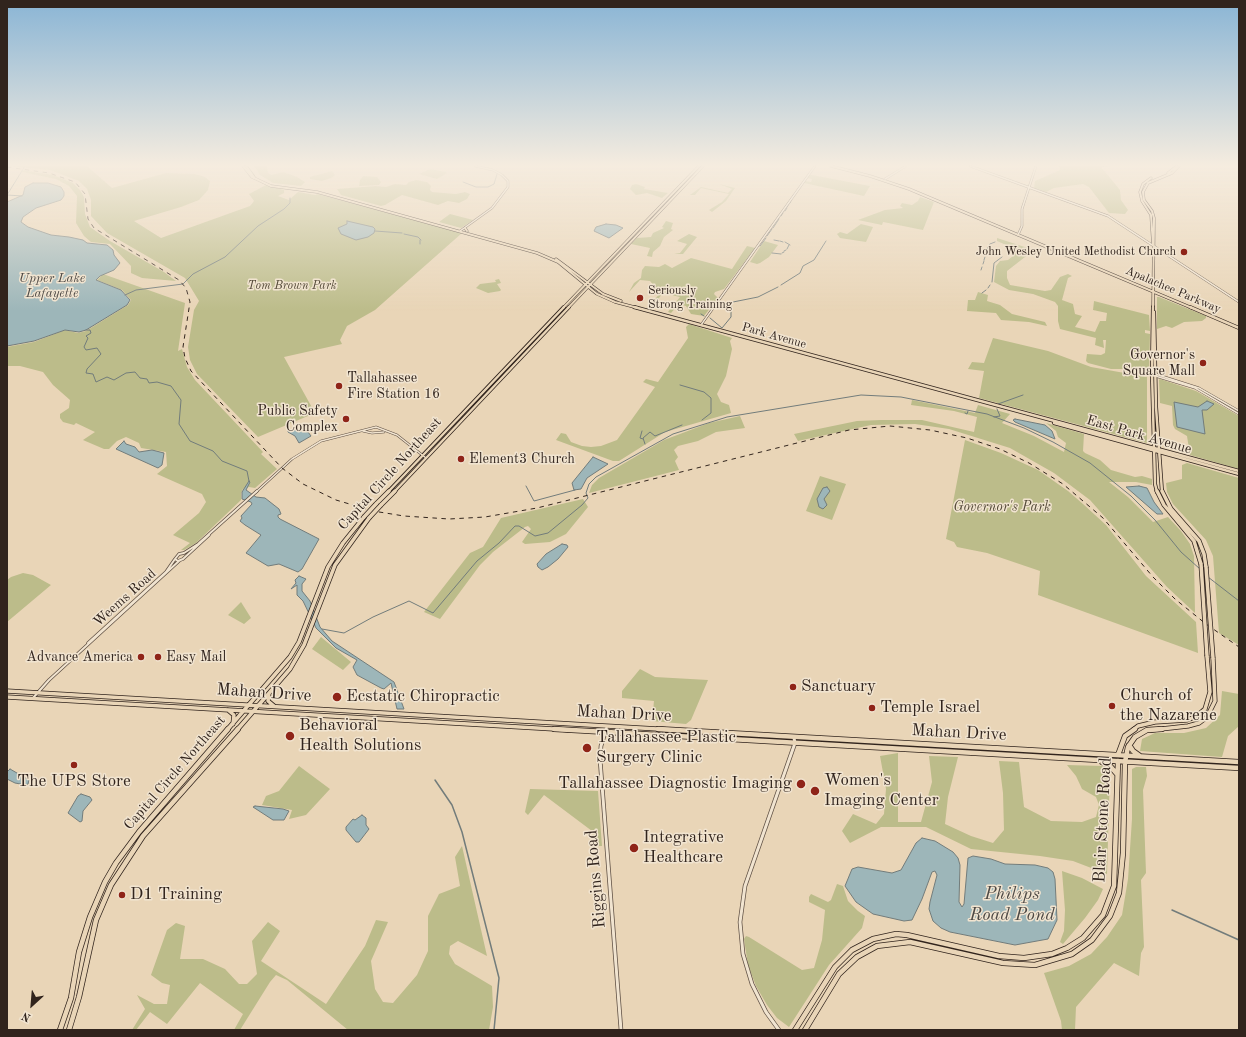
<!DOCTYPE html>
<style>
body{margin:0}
#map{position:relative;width:1246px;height:1037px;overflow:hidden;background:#e9d5b7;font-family:"Old Standard TT",serif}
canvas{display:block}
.frame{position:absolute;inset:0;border:8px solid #31241d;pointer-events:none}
.north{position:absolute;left:12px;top:985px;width:40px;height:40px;-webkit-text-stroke:3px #f1e4d0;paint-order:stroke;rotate:206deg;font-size:11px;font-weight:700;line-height:16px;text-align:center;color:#31241d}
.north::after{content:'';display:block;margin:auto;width:14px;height:18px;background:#31241d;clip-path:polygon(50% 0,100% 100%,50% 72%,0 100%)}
</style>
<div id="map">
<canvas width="1246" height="1037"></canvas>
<div class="frame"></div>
<div class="north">N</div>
</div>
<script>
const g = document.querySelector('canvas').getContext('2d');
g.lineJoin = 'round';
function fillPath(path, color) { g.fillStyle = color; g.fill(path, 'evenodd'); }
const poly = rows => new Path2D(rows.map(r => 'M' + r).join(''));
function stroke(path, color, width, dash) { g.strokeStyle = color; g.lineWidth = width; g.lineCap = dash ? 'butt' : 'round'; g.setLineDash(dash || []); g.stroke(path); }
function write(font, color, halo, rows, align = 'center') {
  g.font = font + ' "Old Standard TT",serif'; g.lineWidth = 3; g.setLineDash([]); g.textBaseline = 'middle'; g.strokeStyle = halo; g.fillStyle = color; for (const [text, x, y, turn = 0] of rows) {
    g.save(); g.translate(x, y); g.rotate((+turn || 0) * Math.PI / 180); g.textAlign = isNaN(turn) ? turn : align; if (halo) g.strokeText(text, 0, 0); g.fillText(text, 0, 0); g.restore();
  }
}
const green = poly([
 [8,166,87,166,112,188,166,173,195,174,205,177,210,181,208,190,199,200,181,207,134,221,161,238,250,206,254,201,249,194,266,185,284,190,284,193,278,196,289,200,298,192,315,195,318,194,462,233,375,310,347,326,340,340,342,344,284,357,315,413,258,437,197,374,190,360,188,347,194,310,199,301,185,278,107,233,91,216,91,200,87,189,79,181,50,170],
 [254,166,267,166,268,173,271,175,283,172,297,177,305,182,301,186,273,183,260,175],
 [1059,166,1111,166,1102,167,1102,168,1120,190,1121,200,1128,210,1125,214,1109,213,1089,187,1083,184,1054,188,1046,192,1034,188,1035,181,1060,170],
 [430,169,446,172,447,173,437,179,419,174],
 [21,170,53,175,73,183,80,190,84,197,85,214,90,227,110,241,164,272,176,281,142,278,131,273,131,266,110,244,91,242,84,236,76,223,77,196,69,186,56,179,22,172],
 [332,171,335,175,331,178,322,181,310,179,310,177],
 [810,175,812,175,870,186,864,196,804,183,805,181,811,182,812,179,807,178],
 [363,176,377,177,381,182,379,185,359,186,360,180],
 [416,180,427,182,431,186,430,190,432,192,456,194,465,192,470,194,467,199,459,203,448,201,438,205,402,195,385,205,381,206,341,195,337,189,376,186,386,187,395,184,406,185,409,182],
 [636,184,645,187,644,189,668,193,662,198,647,193,636,195,630,189,632,185],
 [719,184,735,188,726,201,712,212,709,210,722,202,729,194,701,188,695,195,690,195,701,187,728,193,732,189],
 [920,197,934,202,923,230,883,222,882,225,858,220,885,210,903,208,900,206,902,203,912,205,918,201],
 [450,214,473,220,461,228,439,222],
 [666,221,673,223,671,229,673,230,664,237,660,246,653,252,652,257,647,256,650,248,631,244,637,238,651,237,653,233,664,228,662,227],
 [861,224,873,227,866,242,840,238,837,234,840,232,847,234],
 [689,234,697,237,683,254,674,254,680,253,687,244,677,241],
 [997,238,1034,250,1007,271,1007,278,1010,285,1045,291,1051,290,1060,277,1068,274,1072,276,1068,278,1062,300,1073,304,1075,314,1082,316,1075,327,1095,332,1100,321,1106,321,1107,313,1093,310,1094,301,1149,315,1150,331,1145,330,1145,333,1150,334,1149,372,1138,369,1111,369,1088,363,1086,361,1087,354,1101,355,1105,353,1106,340,1103,340,1104,348,1095,345,1096,338,1060,329,1058,321,1058,306,1055,302,1033,294,1009,290,994,282,996,266,1000,261,1008,260,1013,256,1011,252,1013,248,997,241],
 [764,241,778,245,769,257,760,263,757,264,750,262],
 [747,246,755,248,724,289,715,292,714,294,718,298,704,316,691,314,686,306,679,304,671,313,668,312,680,297,663,293,650,309,648,308,660,293,650,281,640,280,629,292,634,283,641,278,642,270,645,266,659,267,665,264,672,268,691,258,732,269],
 [103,274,185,303,178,351,182,349,187,367,195,380,263,452,261,454,277,469,255,488,249,487,243,489,241,493,241,500,196,543,184,550,181,550,190,543,173,535,199,513,206,502,202,494,157,474,167,466,166,452,141,448,139,443,126,437,117,441,109,449,104,449,83,440,95,432,76,423,74,425,63,422,60,418,60,414,69,408,70,400,53,385,43,372,20,366,7,366,7,347,34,342,65,330,78,333,86,331,128,305,131,300,122,290,97,280],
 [499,279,501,283,497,284,501,290,500,291,488,293,476,288,480,284,496,282,495,280],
 [978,292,988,295,987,301,1000,305,1012,314,1045,322,1047,326,1029,322,1001,320,996,313,967,311,968,300,975,300],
 [1157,297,1159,297,1206,316,1206,318,1202,321,1184,322,1172,328,1166,326,1157,329],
 [689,324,732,338,730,341,732,349,726,376,717,394,721,402,729,405,731,413,665,432,619,461,613,461,556,440,561,433,566,434,571,442,582,446,591,447,601,446,617,440,655,387,643,382,646,379,658,382,688,338,686,327],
 [993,338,1048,351,1091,367,1147,377,1147,443,979,398,984,371,968,369,972,362,984,363],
 [1160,379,1196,391,1239,416,1239,469,1190,455,1187,436,1175,429,1173,425,1172,406,1160,403,1159,380],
 [912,400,975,413,978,405,1010,414,1002,423,1034,436,1064,452,1066,443,1058,437,1056,431,1046,423,1084,434,1083,451,1085,453,1100,460,1111,470,1135,477,1142,476,1152,479,1152,485,1136,482,1109,482,1128,497,1153,522,1168,517,1181,531,1190,544,1194,556,1195,613,1167,587,1090,500,1054,473,1010,448,949,429,915,424,871,425,798,441,794,434,857,421,881,420,922,420,974,432,977,417,954,411,911,405],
 [740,416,745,428,716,432,698,441,678,446,674,450,678,457,675,461,679,470,589,493,592,485,599,478,664,440,709,423],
 [965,440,1001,453,1038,470,1068,491,1083,504,1106,525,1146,576,1196,622,1198,653,1038,595,1040,571,987,553,957,547,954,542,946,539],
 [1187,463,1239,478,1239,645,1219,633,1213,556,1206,540,1173,504,1167,492,1166,483,1182,479,1182,465],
 [820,476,846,484,832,520,806,511],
 [583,499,588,507,566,534,550,542,525,544,522,542,531,529,528,526,525,527,493,552,480,565,440,619,424,612,470,553,483,547,501,518],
 [23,573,33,575,51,585,7,622,7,580,11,577],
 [241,602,251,618,244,624,228,615],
 [321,637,351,662,343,670,312,649],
 [640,669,655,677,708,680,691,720,686,724,652,721,654,701,622,698,622,691],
 [1222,691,1239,694,1239,726,1228,736,1222,757,1140,751,1142,739,1155,733,1184,733,1206,728,1220,715],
 [898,753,898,822,921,822,932,782,929,756,958,757,948,797,945,824,971,836,993,843,1004,830,1003,793,999,761,1019,762,1024,807,1051,821,1082,822,1096,817,1099,805,1096,797,1082,789,1076,776,1067,765,1102,766,1110,771,1107,874,1073,861,1040,856,971,849,926,827,881,827,850,843,842,831,853,814,876,824,884,814,886,789,880,756],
 [299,766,330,789,306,815,289,819,292,810,262,805,266,796,279,791],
 [1136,767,1146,767,1147,776,1143,790,1146,873,1141,880,1144,947,1141,953,1139,976,1114,963,1076,1007,1075,1030,1062,1030,1061,1021,1044,973,1069,966,1091,954,1107,937,1122,915,1128,879,1132,819,1132,769],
 [530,789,598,791,602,846,595,846,592,831,544,795,528,815,525,812],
 [462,846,487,956,458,941,450,946,449,954,455,964,492,986,493,1007,489,1030,348,1030,287,980,276,975,270,982,240,1030,234,1030,243,1014,200,983,167,1024,150,1012,136,1030,132,1030,145,1009,137,995,154,1004,167,1004,170,985,162,983,151,975,167,930,176,923,185,926,180,959,203,959,225,969,239,984,247,984,257,974,252,941,268,922,280,931,261,961,326,1004,365,946,376,920,388,922,371,961,375,989,383,1002,393,1003,417,975,428,951,428,916,439,894,460,886,455,857],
 [1062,871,1082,878,1103,889,1098,900,1085,918,1063,944,1060,942,1064,931,1065,910],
 [837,884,843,886,848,901,858,911,865,916,862,928,829,965,789,1027,777,1018,767,1005,756,986,748,965,744,939,746,936,749,937,802,970,814,968,822,940,825,910,809,902,809,897,811,894,828,902,831,900]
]);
const water = poly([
 [33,183,48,183,61,187,64,192,64,196,61,200,36,208,23,217,21,222,28,227,51,235,69,237,83,240,87,243,107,245,113,250,114,255,120,263,114,270,100,276,96,280,121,290,130,300,127,305,86,330,79,332,65,330,34,341,7,346,7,202,23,195,25,187,33,183],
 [347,221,373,227,375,229,374,233,368,237,356,240,341,234,338,228,347,224,347,221],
 [606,224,616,225,623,228,609,238,594,231,596,227,606,224],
 [1207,401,1214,404,1207,410,1202,410,1205,434,1177,427,1174,402,1198,407,1207,401],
 [1015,419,1045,425,1052,431,1055,439,1015,422,1013,420,1015,419],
 [288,430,299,430,308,432,311,436,299,443,295,436,288,432,288,430],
 [124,441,126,444,135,447,139,452,152,450,164,453,162,465,158,468,116,449,124,441],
 [593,457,608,464,587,478,581,489,574,490,572,483,593,457],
 [249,481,250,482,246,490,256,497,265,498,279,509,281,514,278,515,278,517,280,519,319,539,302,569,298,572,279,564,268,566,246,553,261,535,245,525,240,521,242,518,241,516,252,504,251,502,242,499,242,492,249,481],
 [1139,486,1147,488,1154,502,1163,514,1157,514,1126,487,1139,486],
 [827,487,830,491,824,499,827,505,823,509,819,507,817,499,823,488,827,487],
 [562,544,567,545,568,547,558,559,548,567,542,570,538,567,537,564,546,554,562,544],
 [299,576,306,579,302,584,302,591,310,601,320,627,332,641,394,682,404,709,397,709,391,683,384,689,381,688,357,675,353,667,357,660,336,648,316,628,303,601,297,595,297,585,291,589,296,583,295,580,299,576],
 [10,769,29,780,28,784,26,785,15,783,7,779,7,772,10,769],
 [81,794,90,797,92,800,83,811,82,821,80,822,68,813,78,796,81,794],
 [255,806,283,809,289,811,284,820,273,820,253,807,255,806],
 [362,815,366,818,366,825,369,829,359,842,356,842,346,830,346,827,353,819,355,820,362,815],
 [922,838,935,841,953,852,958,858,960,865,959,902,962,907,964,904,968,858,973,856,991,859,1005,864,1035,865,1048,868,1053,872,1055,879,1057,920,1048,939,1015,945,950,932,941,928,933,921,929,909,930,902,937,875,935,871,932,872,922,899,912,920,904,921,873,914,856,902,845,886,852,869,858,867,892,873,901,870,916,843,922,838]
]);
const streamFar1 = poly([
 [463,182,476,187,488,187,494,184,497,174],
 [22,196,7,195,25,166],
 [790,203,791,201],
 [787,207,789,204],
 [785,211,787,208],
 [781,216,783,213],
 [773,228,779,219],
 [375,231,402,233],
 [404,234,418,237,421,240],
 [767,236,772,229],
 [420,240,420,244],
 [774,240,779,241],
 [780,241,783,242],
 [785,242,790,245],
 [990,244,995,242],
 [760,246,766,238],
 [988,246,990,244],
 [787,249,789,245],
 [987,249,988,247],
 [784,251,786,250],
 [986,252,986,254],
 [772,253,781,254],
 [782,253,784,252],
 [984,260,985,257],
 [983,264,984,261],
 [981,270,982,267],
 [992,282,994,263,1002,257],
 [781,285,800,273,803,266,814,260,826,241],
 [988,288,990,285],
 [982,293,986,290],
 [125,295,136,290,183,284,193,274,225,257,258,226,284,209,290,203,290,198],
 [701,314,704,316],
 [710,318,722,328,731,317,731,305,733,302,758,297,778,287],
 [86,330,90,330,91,333,86,336,88,338,84,347,86,350,97,348,101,354,87,369,86,373,93,374,96,382,107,377,114,380,126,373,135,372,140,378,147,379,149,383,157,382,171,386,181,400,179,424,190,441,213,451,222,461,247,471,249,481],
 [680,385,704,392,711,398,711,413,702,420],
 [998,404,1023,395],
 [965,413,967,414,968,411],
 [994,417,1000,416,997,409],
 [642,431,640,438,643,439],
 [645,444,643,438,650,432,655,436,682,425],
 [526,486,534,501,575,490],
 [1208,577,1239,601],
 [322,629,344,633,373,617,409,601,433,613,477,561,499,543,515,526,519,526,535,536,548,533,582,505,588,498,586,493,589,484,596,477,673,434,727,417,861,395,901,397,987,414,1024,428,1053,442,1090,463,1131,496,1155,520,1181,552,1200,569]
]);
const stream = poly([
 [435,780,452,805,462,832,499,978,494,1030],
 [1172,910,1239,940]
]);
const minorFar2 = poly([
 [970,166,1108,216,1239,302],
 [885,179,906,166],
 [460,231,492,208,508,187,508,181,502,175,493,170,475,166],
 [1018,235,1022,226,1022,209,1036,166],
 [701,325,815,166],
 [1152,373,1199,388,1239,411],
 [1152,375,1195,388,1239,414],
 [363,431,372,433,384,432],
 [256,492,292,459,321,441,376,427,397,435,426,458]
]);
const minorFar1 = poly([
 [175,559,179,554,184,553,198,544,257,491],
 [175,559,178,561,183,559,209,535],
 [88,643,166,572,175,559],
 [33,698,49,680,179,561],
 [606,730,607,726]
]);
const minor = poly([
 [606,729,601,746,600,759,621,1030],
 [779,1030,766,1012,752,984,743,954,740,922,745,886,795,743,794,738]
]);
const majorFar3 = poly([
 [243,166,252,177,271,186,317,192,537,253,558,262,597,294,615,302,638,308],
 [246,166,254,177],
 [831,166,870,176,909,189,1192,308],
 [1168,173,1177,166],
 [1151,178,1143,184,1140,192,1142,201,1151,215,1153,245],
 [465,228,467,231],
 [556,259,603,294,621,301],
 [563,308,699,166],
 [568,308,703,166],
 [1153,308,1154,218,1152,211,1144,200,1143,192,1148,183,1172,173,1179,166]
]);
const majorFar2 = poly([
 [634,307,1239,471],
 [1153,307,1152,373,1155,484,1157,492],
 [1190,307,1239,328],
 [1154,312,1156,407,1162,492],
 [1054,423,1239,474],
 [388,492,564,307],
 [394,492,569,307]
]);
const majorFar1 = poly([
 [1157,491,1164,505,1194,541,1201,564],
 [1162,491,1171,509,1199,541,1204,554,1206,567],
 [376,504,389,491],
 [381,505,395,491],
 [7,691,675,730],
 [269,693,268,701,274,706],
 [7,697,571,730],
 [228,710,234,715,233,724],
 [227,730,290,657,299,642,328,567,343,543,364,517],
 [237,730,290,669,304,645,335,565,369,518],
 [1133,730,1138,726,1155,722,1187,720,1197,716,1205,709,1210,692,1207,656],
 [1152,730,1188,726,1199,723,1207,717,1215,701,1213,658]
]);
const major = poly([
 [554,729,1239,768],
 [658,729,1239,762],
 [1129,745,1133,751,1140,756],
 [1118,755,1125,736,1135,729],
 [1102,762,1110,766,1117,774],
 [60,1030,71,998,79,952,90,917,105,882,116,863,139,832,228,729],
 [69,1030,79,997,96,920,111,885,143,836,238,729],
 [795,1030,835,967,852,950,873,939,896,934,907,935,999,956,1024,958,1052,954,1067,948,1083,938,1103,915,1114,886,1118,761],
 [805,1030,839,974,857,957,877,946,910,942,1003,963,1035,965,1072,954,1092,940,1110,916,1119,893,1123,853,1125,762,1128,747,1135,737,1147,730,1162,729]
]);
const rail = poly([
 [7,167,49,173,75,182,85,194,88,219,94,228,179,280,186,288,190,302,183,347,185,358,191,371,282,468,303,484,336,500,373,511,404,516,449,519,485,517,537,508,849,430,890,426,930,430,967,438,1000,449,1029,463,1063,484,1103,518,1153,577,1175,599,1206,624,1239,647]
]);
const majorBridge = poly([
 [364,517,376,504],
 [369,518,381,505],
 [1201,564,1207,656],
 [1206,567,1213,658]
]);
const markers = [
 [1184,252,4,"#8f2418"],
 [640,298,4,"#8f2418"],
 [1203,363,4,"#8f2418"],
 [339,386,4,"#8f2418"],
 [346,419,4,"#8f2418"],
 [461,459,4,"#8f2418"],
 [141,657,4,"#8f2418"],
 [158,657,4,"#8f2418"],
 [793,687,4,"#8f2418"],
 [337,697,5,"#8f2418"],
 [1112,706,4,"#8f2418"],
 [872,708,4,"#8f2418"],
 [290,736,5,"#8f2418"],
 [587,748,5,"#8f2418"],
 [74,765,4,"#8f2418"],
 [801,784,5,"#8f2418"],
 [815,791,5,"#8f2418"],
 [634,848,5,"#8f2418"],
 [122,895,4,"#8f2418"]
];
const farPoinames = [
 ["John Wesley United Methodist Church",1176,252],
 ["Seriously",648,291,"left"],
 ["Strong Training",648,305,"left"]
];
const farParknames = [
 ["Tom Brown Park",292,286]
];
const farStreetnames = [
 ["Apalachee Parkway",1173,290,23],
 ["Park Avenue",774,336,16]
];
const farWaternames = [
 ["Upper Lake",52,279],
 ["Lafayette",52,294]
];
const poiNames = [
 ["Governor's",1195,355],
 ["Square Mall",1195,371],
 ["Tallahassee",347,378,"left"],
 ["Fire Station 16",347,394,"left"],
 ["Public Safety",338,411],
 ["Complex",338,427],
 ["Element3 Church",469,459,"left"],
 ["Advance America",133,657],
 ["Easy Mail",166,657,"left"]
];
const streetNames = [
 ["East Park Avenue",1139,435,16],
 ["Capital Circle Northeast",390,474,-48],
 ["Weems Road",125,598,-42],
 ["Capital Circle Northeast",175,773,-49]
];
const parkNames = [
 ["Governor's Park",1002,507]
];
const nearPoinames = [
 ["Sanctuary",801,687],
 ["Church of",1120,696],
 ["the Nazarene",1120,716],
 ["Ecstatic Chiropractic",346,697],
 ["Temple Israel",880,708],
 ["Behavioral",299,726],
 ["Health Solutions",299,746],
 ["Tallahassee Plastic",596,738],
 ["Surgery Clinic",596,758],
 ["Women's",824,781],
 ["Imaging Center",824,801],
 ["The UPS Store",74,782,"center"],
 ["Tallahassee Diagnostic Imaging",792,784,"right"],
 ["Integrative",643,838],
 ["Healthcare",643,858],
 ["D1 Training",130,895]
];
const nearStreetnames = [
 ["Mahan Drive",264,693,4],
 ["Mahan Drive",624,714,3],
 ["Mahan Drive",959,733,3],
 ["Blair Stone Road",1103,820,-87],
 ["Riggins Road",596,879,-95]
];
const nearWaternames = [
 ["Philips",1012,894],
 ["Road Pond",1012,915]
];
fillPath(green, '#bcbc8a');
fillPath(water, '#9db6b9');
stroke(water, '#727c7b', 1);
stroke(streamFar1, '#727c7b', 1);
stroke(stream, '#727c7b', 1.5);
stroke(minorFar2, '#5f5044', 2.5);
stroke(minorFar1, '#5f5044', 3.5);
stroke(minor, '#5f5044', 4.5);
stroke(majorFar3, '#31241d', 3);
stroke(majorFar2, '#31241d', 4);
stroke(majorFar1, '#31241d', 5);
stroke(major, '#31241d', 6);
stroke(minorFar2, '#f1e4d0', 1.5);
stroke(minorFar1, '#f1e4d0', 2);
stroke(minor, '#f1e4d0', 3);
stroke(majorFar3, '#e9d5b7', 2);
stroke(majorFar2, '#e9d5b7', 2.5);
stroke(majorFar1, '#e9d5b7', 3.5);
stroke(major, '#e9d5b7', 4.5);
stroke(rail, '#31241d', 1, [4.5, 4.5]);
stroke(majorBridge, '#31241d', 5, []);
stroke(majorBridge, '#e9d5b7', 3.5);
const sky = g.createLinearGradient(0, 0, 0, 311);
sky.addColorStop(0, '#8ab5d5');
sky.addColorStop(0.53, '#f5ecdf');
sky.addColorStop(1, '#f5ecdf00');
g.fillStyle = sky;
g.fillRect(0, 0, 1246, 311);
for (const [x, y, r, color] of markers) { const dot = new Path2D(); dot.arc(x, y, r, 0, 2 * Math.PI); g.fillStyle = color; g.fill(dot); stroke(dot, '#f1e4d0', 1.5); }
write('12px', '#31241d', '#f1e4d0', farPoinames, 'right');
write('italic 12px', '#544a38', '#f1e4d0', farParknames);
write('12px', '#31241d', '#f1e4d0', farStreetnames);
write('italic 13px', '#4c4844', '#f1e4d0', farWaternames);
write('14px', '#31241d', '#f1e4d0', poiNames, 'right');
write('14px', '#31241d', '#f1e4d0', streetNames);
write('italic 14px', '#544a38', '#f1e4d0', parkNames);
write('17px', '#31241d', '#f1e4d0', nearPoinames, 'left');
write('17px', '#31241d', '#f1e4d0', nearStreetnames);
write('italic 18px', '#4c4844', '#f1e4d0', nearWaternames);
</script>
